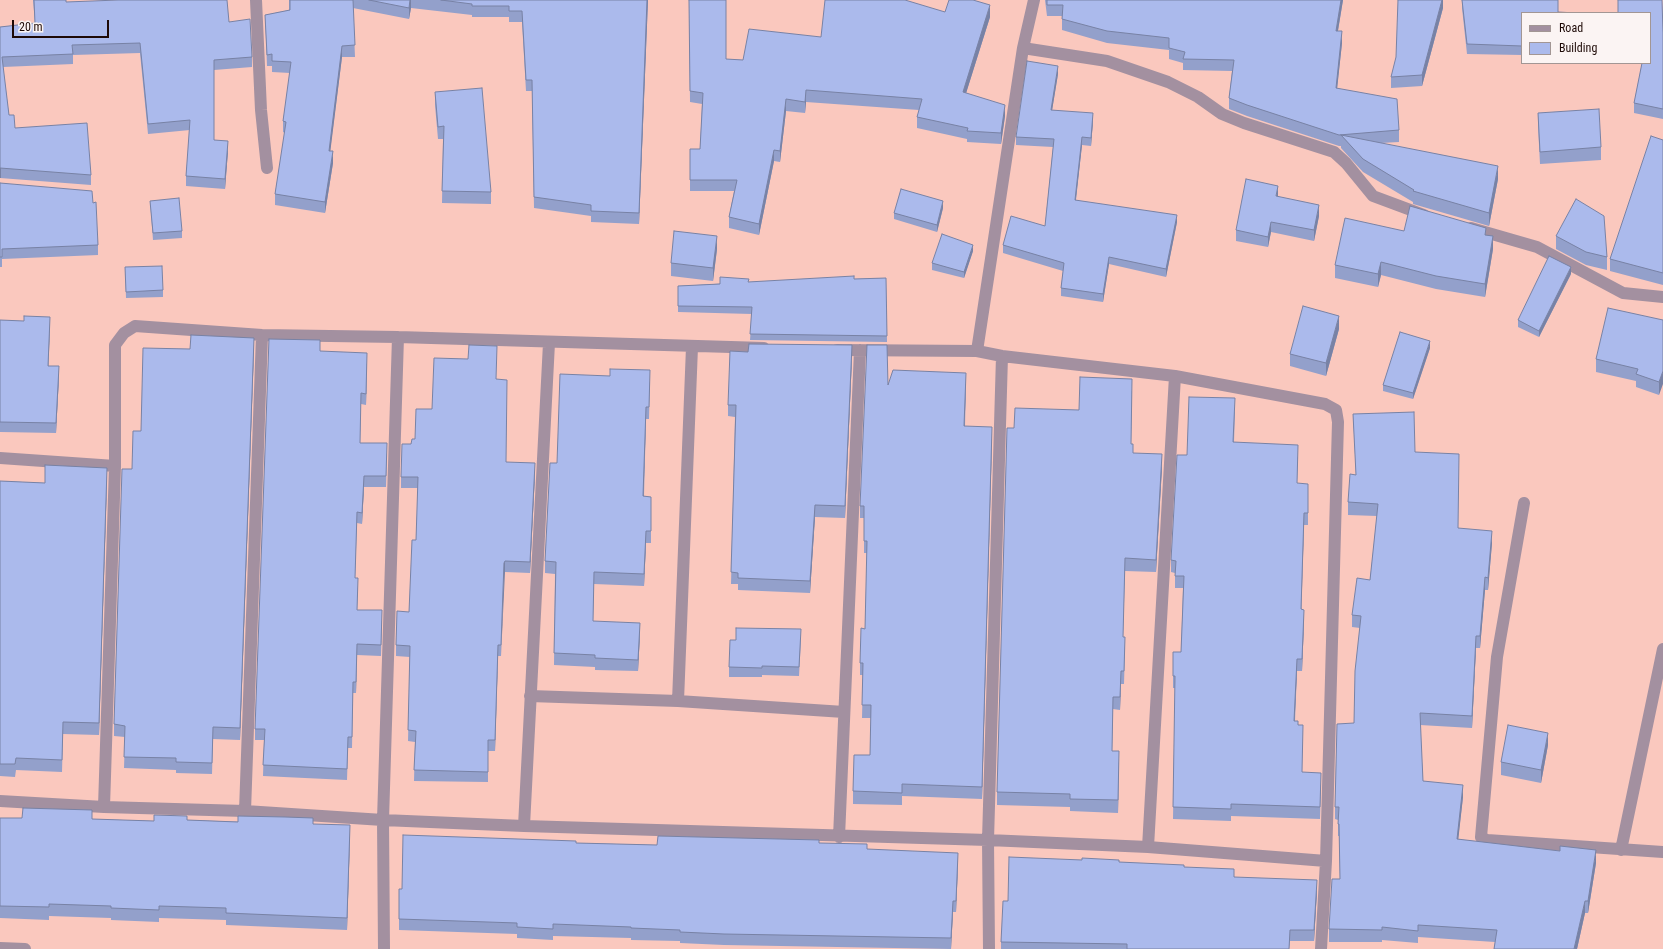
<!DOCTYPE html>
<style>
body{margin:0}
#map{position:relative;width:1663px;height:949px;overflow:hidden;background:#fac8be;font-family:"Roboto Condensed",sans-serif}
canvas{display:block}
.legend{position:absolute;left:1521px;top:12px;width:130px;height:52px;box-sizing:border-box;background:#fbf4f3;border:1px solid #a29694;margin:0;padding:5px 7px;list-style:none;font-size:12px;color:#1d0906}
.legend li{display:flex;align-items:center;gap:8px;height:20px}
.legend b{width:20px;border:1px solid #a29694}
.scale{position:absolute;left:12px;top:20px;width:97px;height:18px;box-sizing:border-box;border:2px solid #1d0906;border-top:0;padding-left:5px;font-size:12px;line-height:14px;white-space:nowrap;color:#1d0906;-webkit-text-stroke:3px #fbf4f3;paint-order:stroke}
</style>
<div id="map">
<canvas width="1663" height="949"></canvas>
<ul class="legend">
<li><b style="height:5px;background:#a390a0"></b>Road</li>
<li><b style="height:11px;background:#abbaec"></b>Building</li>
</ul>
<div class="scale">20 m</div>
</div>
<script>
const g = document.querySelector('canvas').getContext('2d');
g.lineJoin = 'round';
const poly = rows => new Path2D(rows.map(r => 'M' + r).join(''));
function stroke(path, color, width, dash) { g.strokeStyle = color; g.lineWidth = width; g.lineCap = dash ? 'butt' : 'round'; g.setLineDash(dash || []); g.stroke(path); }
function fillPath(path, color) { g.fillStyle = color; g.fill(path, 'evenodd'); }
const street = poly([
 [256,0,261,110,267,168],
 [1023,48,1107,61,1168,82,1198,97,1222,114,1244,123,1334,152,1346,163,1373,196,1424,215],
 [1471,228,1537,247,1623,293,1663,297],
 [837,350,977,351,1002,356,1175,376,1325,404,1336,410,1338,422,1326,861,1321,949],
 [977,351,1023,48,1034,0],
 [0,458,115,466],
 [1524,503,1497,657,1481,837,1487,840,1663,852],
 [530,696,678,701,844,712],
 [678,701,692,347],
 [0,801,104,807,245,811,383,820,524,826,988,840,1148,847,1326,861],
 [104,807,115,466,115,345,124,333,135,326,262,335,398,337,764,348],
 [245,811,262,335],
 [524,826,549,343],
 [839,837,860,350],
 [1148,847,1175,376],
 [1621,850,1663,649],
 [0,948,25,949],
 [384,949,383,820,398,337],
 [989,949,988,840,1002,356]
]);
const wall = poly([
 [33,0,66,0,66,2,229,22,252,57,252,67,214,70,214,140,228,151,225,189,186,186,186,176,190,130,148,134,140,53,73,55,73,64,3,67,9,115,15,128,91,175,91,185,0,178,0,27,35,23],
 [289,0,648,0,639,224,591,222,591,216,534,208,532,91,526,91,522,22,509,22,509,17,472,17,472,15,411,8,409,19,353,8,355,57,342,57,330,151,333,163,325,213,275,205,275,194,285,133,283,132,283,121,290,73,272,72,272,66,267,66,265,15,289,10],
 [689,0,726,59,743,60,821,37,945,12,990,17,966,93,1005,116,1001,144,967,142,967,139,917,128,917,117,919,110,806,102,805,113,786,111,780,162,774,161,759,235,729,228,729,217,734,191,690,191,690,149,700,149,702,104,690,102],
 [1045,0,1343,0,1338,31,1342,43,1337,88,1399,130,1399,142,1381,143,1498,179,1489,226,1413,204,1413,202,1363,172,1341,148,1341,146,1339,146,1247,116,1229,109,1229,98,1232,71,1183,70,1183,63,1169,59,1169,50,1107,43,1062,30,1062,16,1047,16],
 [1443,0,1443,8,1422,86,1391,88,1391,77],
 [1462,0,1558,0,1558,12,1522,13,1522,55,1467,54,1462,8],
 [1618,0,1662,0,1663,33,1663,119,1634,113,1634,103,1642,63,1636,63,1650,63,1650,13,1618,13],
 [1058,74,1052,110,1093,121,1091,146,1082,145,1076,200,1177,222,1166,277,1109,264,1103,302,1061,296,1061,288,1063,271,1003,253,1003,245,1045,226,1053,147,1016,145,1016,137],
 [435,92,491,192,491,204,442,203,443,139,438,139,435,105],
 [1538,113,1601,147,1601,160,1540,164,1538,126],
 [1663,140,1663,285,1610,271,1610,259],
 [0,183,93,203,98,245,98,255,2,259,2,267,0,267],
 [1278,197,1319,216,1314,241,1271,232,1268,247,1236,241,1236,230],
 [150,201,182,231,182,238,153,240],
 [943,208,937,232,894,219,894,213],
 [1404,231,1486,235,1493,249,1485,297,1436,289,1381,275,1378,287,1335,278,1335,265],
 [1556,236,1607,257,1607,270,1586,265,1556,249],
 [717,249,713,281,671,276,671,263],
 [973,251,964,278,932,270,932,263],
 [125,267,163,290,163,297,126,298],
 [1571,274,1539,337,1518,327,1518,320],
 [886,278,887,342,750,340,752,314,678,312,678,286,749,282],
 [0,320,50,327,48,366,59,376,56,433,0,432],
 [1663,320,1659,395,1636,387,1636,381,1596,372,1596,359],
 [1339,329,1326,376,1290,366,1290,354],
 [1430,348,1413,399,1383,391,1383,385],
 [190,349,254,349,240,740,213,739,212,774,176,773,176,770,124,768,125,737,114,736,114,724,132,469,141,431],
 [320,351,367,364,366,405,361,404,360,443,387,454,386,487,364,487,362,524,357,523,355,578,358,589,357,610,382,621,381,656,357,655,356,693,353,693,352,748,348,748,347,780,263,776,264,740,255,740,255,729],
 [852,357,845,518,815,517,810,593,738,590,738,584,731,584,735,417,728,416,728,405],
 [496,379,506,462,535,474,530,573,505,572,504,574,501,656,498,656,495,751,488,751,488,782,414,781,415,742,408,741,410,657,396,656,396,645,409,612,416,540,418,488,401,488,401,477,411,444,415,439],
 [650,382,649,419,646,419,644,496,651,497,651,543,646,543,644,586,594,584,593,621,640,634,638,671,595,670,595,667,554,665,555,574,545,573,545,561,557,463],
 [888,385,966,385,965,426,992,440,982,799,902,796,902,805,853,804,853,791,870,755,871,718,862,718,863,675,860,675,860,663,865,629,867,553,864,553,864,518,860,518,860,506],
 [1132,391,1131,444,1133,453,1162,467,1156,572,1125,571,1123,637,1125,649,1124,684,1121,684,1120,710,1113,709,1112,751,1119,763,1118,813,1070,811,1070,807,997,805,997,792,1079,410],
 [1235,411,1234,442,1298,457,1297,483,1308,496,1308,525,1304,525,1301,609,1304,622,1302,671,1297,671,1295,721,1298,725,1302,772,1321,785,1320,819,1231,816,1231,821,1173,819,1175,688,1173,688,1173,676,1181,652,1183,588,1175,588,1175,573,1171,572,1171,560,1187,455],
 [1353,414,1415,452,1458,528,1492,543,1488,590,1485,590,1480,648,1476,648,1472,728,1420,725,1423,781,1463,797,1458,839,1596,863,1588,913,1585,913,1577,949,1494,949,1495,942,1418,937,1418,943,1382,940,1382,942,1329,942,1329,929,1340,879,1339,836,1338,836,1338,820,1335,819,1335,807,1354,723,1360,628,1352,627,1352,615,1370,580,1377,516,1348,515,1348,502,1356,475],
 [107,480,99,735,63,734,62,772,16,770,15,777,0,776,0,481,45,483],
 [801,639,799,676,762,675,762,677,729,677,729,667,736,640],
 [1548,745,1541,783,1501,775,1501,762],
 [0,818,92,819,154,821,187,820,313,824,350,837,347,930,226,925,226,920,159,918,159,922,111,920,111,918,49,916,49,920,0,918],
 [576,843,657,845,819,843,867,849,958,864,956,912,953,912,951,949,724,945,680,943,680,941,631,940,631,938,553,936,553,940,517,938,517,934,399,930,399,889,402,889],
 [1119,862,1184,867,1234,877,1317,891,1314,941,1290,941,1289,949,1001,949,1001,942,1008,901]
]);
const shadedWall = poly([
 [410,0,411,0,411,8,409,19,409,8],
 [647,0,648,0,639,224,639,213],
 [1341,0,1343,0,1336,42,1336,31],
 [1442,0,1443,0,1443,8,1422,86,1422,75],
 [990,5,990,17,963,103,963,92],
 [1342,31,1342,43,1336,99,1336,88],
 [342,46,342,57,329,162,329,151],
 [1058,66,1058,74,1051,117,1051,110],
 [806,90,806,102,805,113,805,102],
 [786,99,786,111,780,162,780,151],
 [1005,105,1005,116,1001,144,1001,133],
 [1093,113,1093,121,1091,146,1091,138],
 [1082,137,1082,145,1075,207,1075,200],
 [228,141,228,151,225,189,225,179],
 [774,150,774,161,759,235,759,224],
 [333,151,333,163,325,213,325,202],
 [1498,166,1498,179,1489,226,1489,213],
 [0,168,1,168,1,178,0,178],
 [1278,186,1278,197,1276,196],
 [943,201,943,208,937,232,937,225],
 [1319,205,1319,216,1314,241,1314,230],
 [1177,215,1177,222,1166,277,1166,269],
 [1271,222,1271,232,1268,247,1268,237],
 [717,236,717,249,713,281,713,268],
 [1493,236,1493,249,1485,297,1485,284],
 [973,245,973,251,964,278,964,272],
 [1109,257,1109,264,1103,302,1103,294],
 [1381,262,1381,275,1378,287,1378,274],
 [1571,267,1571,274,1539,337,1539,331],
 [1339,316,1339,329,1326,376,1326,363],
 [50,317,50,327,48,376,48,366],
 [254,338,254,349,240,740,240,728],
 [1430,341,1430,348,1413,399,1413,393],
 [852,345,852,357,845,518,845,506],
 [367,353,367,364,366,405,366,394],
 [59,366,59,376,56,433,56,423],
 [1663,371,1663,384,1659,395,1659,382],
 [966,373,966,385,964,438,964,426],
 [646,407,646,419,643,508,643,496],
 [992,427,992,440,982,799,982,787],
 [1162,454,1162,467,1156,572,1156,560],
 [535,463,535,474,530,573,530,562],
 [107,468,107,480,99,735,99,723],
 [364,476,364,487,362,524,362,513],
 [815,505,815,517,810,593,810,581],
 [1304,513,1304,525,1301,621,1301,609],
 [646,531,646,543,644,586,644,574],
 [1492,531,1492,543,1488,590,1488,578],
 [505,561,505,572,501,656,504,563],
 [1485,577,1485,590,1480,648,1480,636],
 [1304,610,1304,622,1302,671,1302,659],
 [640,623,640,634,638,671,638,660],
 [1476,636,1476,648,1472,728,1472,716],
 [357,644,357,655,356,693,356,682],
 [498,645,498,656,495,751,495,740],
 [1297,659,1297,671,1294,733,1294,721],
 [1121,671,1121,684,1120,710,1120,697],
 [1548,733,1548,745,1541,783,1541,770],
 [1119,751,1119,763,1118,813,1118,800],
 [1463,785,1463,797,1457,851,1457,839],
 [350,825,350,837,347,930,347,918],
 [1596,850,1596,863,1588,913,1588,901],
 [958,853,958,864,956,912,956,901],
 [1317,880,1317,891,1314,941,1314,930],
 [953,901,953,912,951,949,951,938],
 [1585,901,1585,913,1577,949,1574,949]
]);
const building = poly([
 [34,0,66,0,66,2,118,0,227,0,229,22,250,19,252,57,214,60,214,140,228,141,225,179,186,176,190,120,148,124,140,43,72,45,73,54,2,57,9,115,14,115,15,128,87,123,91,175,0,168,0,27,35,23,34,0],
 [290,0,353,0,355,45,342,46,329,151,333,151,325,202,275,194,286,122,283,121,291,62,272,61,272,54,267,55,265,15,290,10,290,0],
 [369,0,410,0,409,8,369,0],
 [441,0,647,0,639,213,591,211,591,205,534,197,532,80,526,80,522,11,509,11,509,6,472,6,472,4,441,0],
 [689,0,726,0,726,59,743,60,749,29,821,37,825,0,905,0,945,12,949,0,973,0,990,5,963,92,1005,105,1001,133,967,131,968,128,917,117,922,99,806,90,805,102,786,99,780,151,774,150,759,224,729,217,737,180,690,180,690,149,700,149,703,93,690,91,689,0],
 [1047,0,1341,0,1336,31,1342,31,1336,88,1397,99,1399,130,1339,135,1247,105,1229,98,1234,60,1183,59,1185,52,1169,48,1169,38,1107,31,1062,19,1063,5,1047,5,1047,0],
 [1398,0,1442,0,1422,75,1391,77,1396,57,1398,0],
 [1462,0,1558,0,1558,12,1576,13,1522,13,1522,46,1467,44,1462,0],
 [1618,0,1662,0,1663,33,1663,109,1634,103,1642,63,1650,63,1650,13,1618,13,1618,0],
 [1027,61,1058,66,1051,110,1093,113,1091,138,1082,137,1075,200,1177,215,1166,269,1109,257,1103,294,1061,288,1064,263,1003,245,1011,216,1045,226,1054,139,1016,137,1027,61],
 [482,88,491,192,442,191,444,126,438,127,435,92,482,88],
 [1599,109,1601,147,1540,152,1538,113,1599,109],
 [1341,135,1498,166,1489,213,1413,191,1414,190,1363,159,1341,135],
 [1651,136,1663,140,1663,273,1610,259,1651,136],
 [1246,179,1278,186,1276,196,1319,205,1314,230,1271,222,1268,237,1236,230,1246,179],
 [0,183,92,191,93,203,96,202,98,245,2,249,2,257,0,257,0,183],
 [901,189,943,201,937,225,894,213,901,189],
 [179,198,182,231,153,233,150,201,179,198],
 [1576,199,1604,216,1607,257,1586,252,1556,236,1576,199],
 [1410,206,1486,228,1485,235,1493,236,1485,284,1436,276,1381,262,1378,274,1335,265,1345,218,1404,231,1410,206],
 [674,231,717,236,713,268,671,263,674,231],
 [942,234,973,245,964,272,932,263,942,234],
 [1549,256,1571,267,1539,331,1518,320,1549,256],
 [162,266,163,290,126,292,125,267,162,266],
 [854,276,854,279,886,278,887,336,750,334,752,307,678,306,678,286,720,284,720,277,749,279,748,282,854,276],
 [1303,306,1339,316,1326,363,1290,354,1303,306],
 [1608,308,1663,320,1663,371,1659,382,1636,374,1638,369,1596,359,1608,308],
 [24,316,50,317,48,366,59,366,56,423,0,422,0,320,24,321,24,316],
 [1400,332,1430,341,1413,393,1383,385,1400,332],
 [191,335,254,338,240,728,213,727,212,763,176,762,176,758,124,757,125,726,114,724,122,469,132,469,133,431,141,431,143,348,190,349,191,335],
 [269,339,320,340,320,351,367,353,366,394,361,393,360,443,387,443,386,476,364,476,362,513,357,512,355,578,358,578,357,610,382,610,381,645,357,644,356,682,353,682,352,737,348,737,347,769,263,765,265,729,255,729,269,339],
 [749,344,852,345,845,506,815,505,810,581,738,578,738,573,731,572,736,405,728,405,730,351,748,352,749,344],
 [469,345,497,346,496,379,507,380,506,462,535,463,530,562,505,561,504,563,501,645,498,645,495,740,488,740,488,772,414,770,416,731,408,730,410,646,396,645,397,611,409,612,412,540,416,540,418,477,401,477,402,444,411,444,412,439,415,439,416,409,432,409,434,358,468,359,469,345],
 [867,345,887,345,888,385,893,370,966,373,964,426,992,427,982,787,902,784,902,793,853,791,854,755,870,755,871,705,862,705,863,663,860,663,861,628,865,629,867,541,864,541,864,506,860,506,867,345],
 [610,369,650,370,649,407,646,407,643,496,651,497,651,531,646,531,644,574,594,572,593,621,640,623,638,660,595,658,595,655,554,653,556,562,545,561,550,463,557,463,560,374,610,376,610,369],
 [1080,377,1132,379,1131,444,1133,444,1133,453,1162,454,1156,560,1125,558,1123,637,1125,637,1124,671,1121,671,1120,697,1113,697,1112,751,1119,751,1118,800,1070,799,1070,794,997,792,1007,428,1014,428,1015,408,1079,410,1080,377],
 [1189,397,1235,398,1233,442,1298,445,1297,483,1308,484,1308,513,1304,513,1301,609,1304,610,1302,659,1297,659,1294,721,1298,721,1298,725,1303,725,1302,772,1321,773,1320,807,1231,804,1231,809,1173,807,1175,676,1173,676,1173,652,1181,652,1184,576,1175,576,1176,561,1171,560,1177,455,1187,455,1189,397],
 [1414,412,1415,452,1459,454,1458,528,1492,531,1488,578,1485,577,1480,636,1476,636,1472,716,1420,713,1423,781,1463,785,1457,839,1560,851,1560,846,1596,850,1588,901,1585,901,1574,949,1494,949,1497,930,1418,925,1418,931,1382,927,1382,930,1329,929,1332,879,1340,879,1339,824,1338,824,1339,807,1335,807,1337,724,1354,723,1355,671,1361,616,1352,615,1357,578,1370,580,1378,504,1348,502,1350,474,1356,475,1353,414,1414,412],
 [45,465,107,468,99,723,63,722,62,760,16,758,15,764,0,764,0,481,45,483,45,465],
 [736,628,801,629,799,667,762,666,762,668,729,667,730,640,736,640,736,628],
 [1508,725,1548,733,1541,770,1501,762,1508,725],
 [23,808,92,810,92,819,154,821,154,815,187,816,187,820,238,822,238,816,285,817,313,818,313,824,350,825,347,918,226,913,226,908,159,906,159,910,111,908,111,906,49,904,49,907,0,906,0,818,22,818,23,808],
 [403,835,576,841,576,843,657,845,658,836,819,840,819,843,867,844,867,849,958,853,956,901,953,901,951,938,724,934,680,932,680,930,631,928,631,927,553,924,553,929,517,927,517,923,399,919,399,889,402,889,403,835],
 [1009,857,1082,860,1082,858,1119,860,1119,862,1184,865,1184,867,1234,869,1234,877,1317,880,1314,930,1290,930,1289,949,1127,949,1127,944,1001,942,1003,901,1008,901,1009,857]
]);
stroke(street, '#a390a0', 12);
fillPath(wall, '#93a0cb');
fillPath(shadedWall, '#7882a5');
fillPath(building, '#abbaec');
stroke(building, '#7882a5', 1);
</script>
